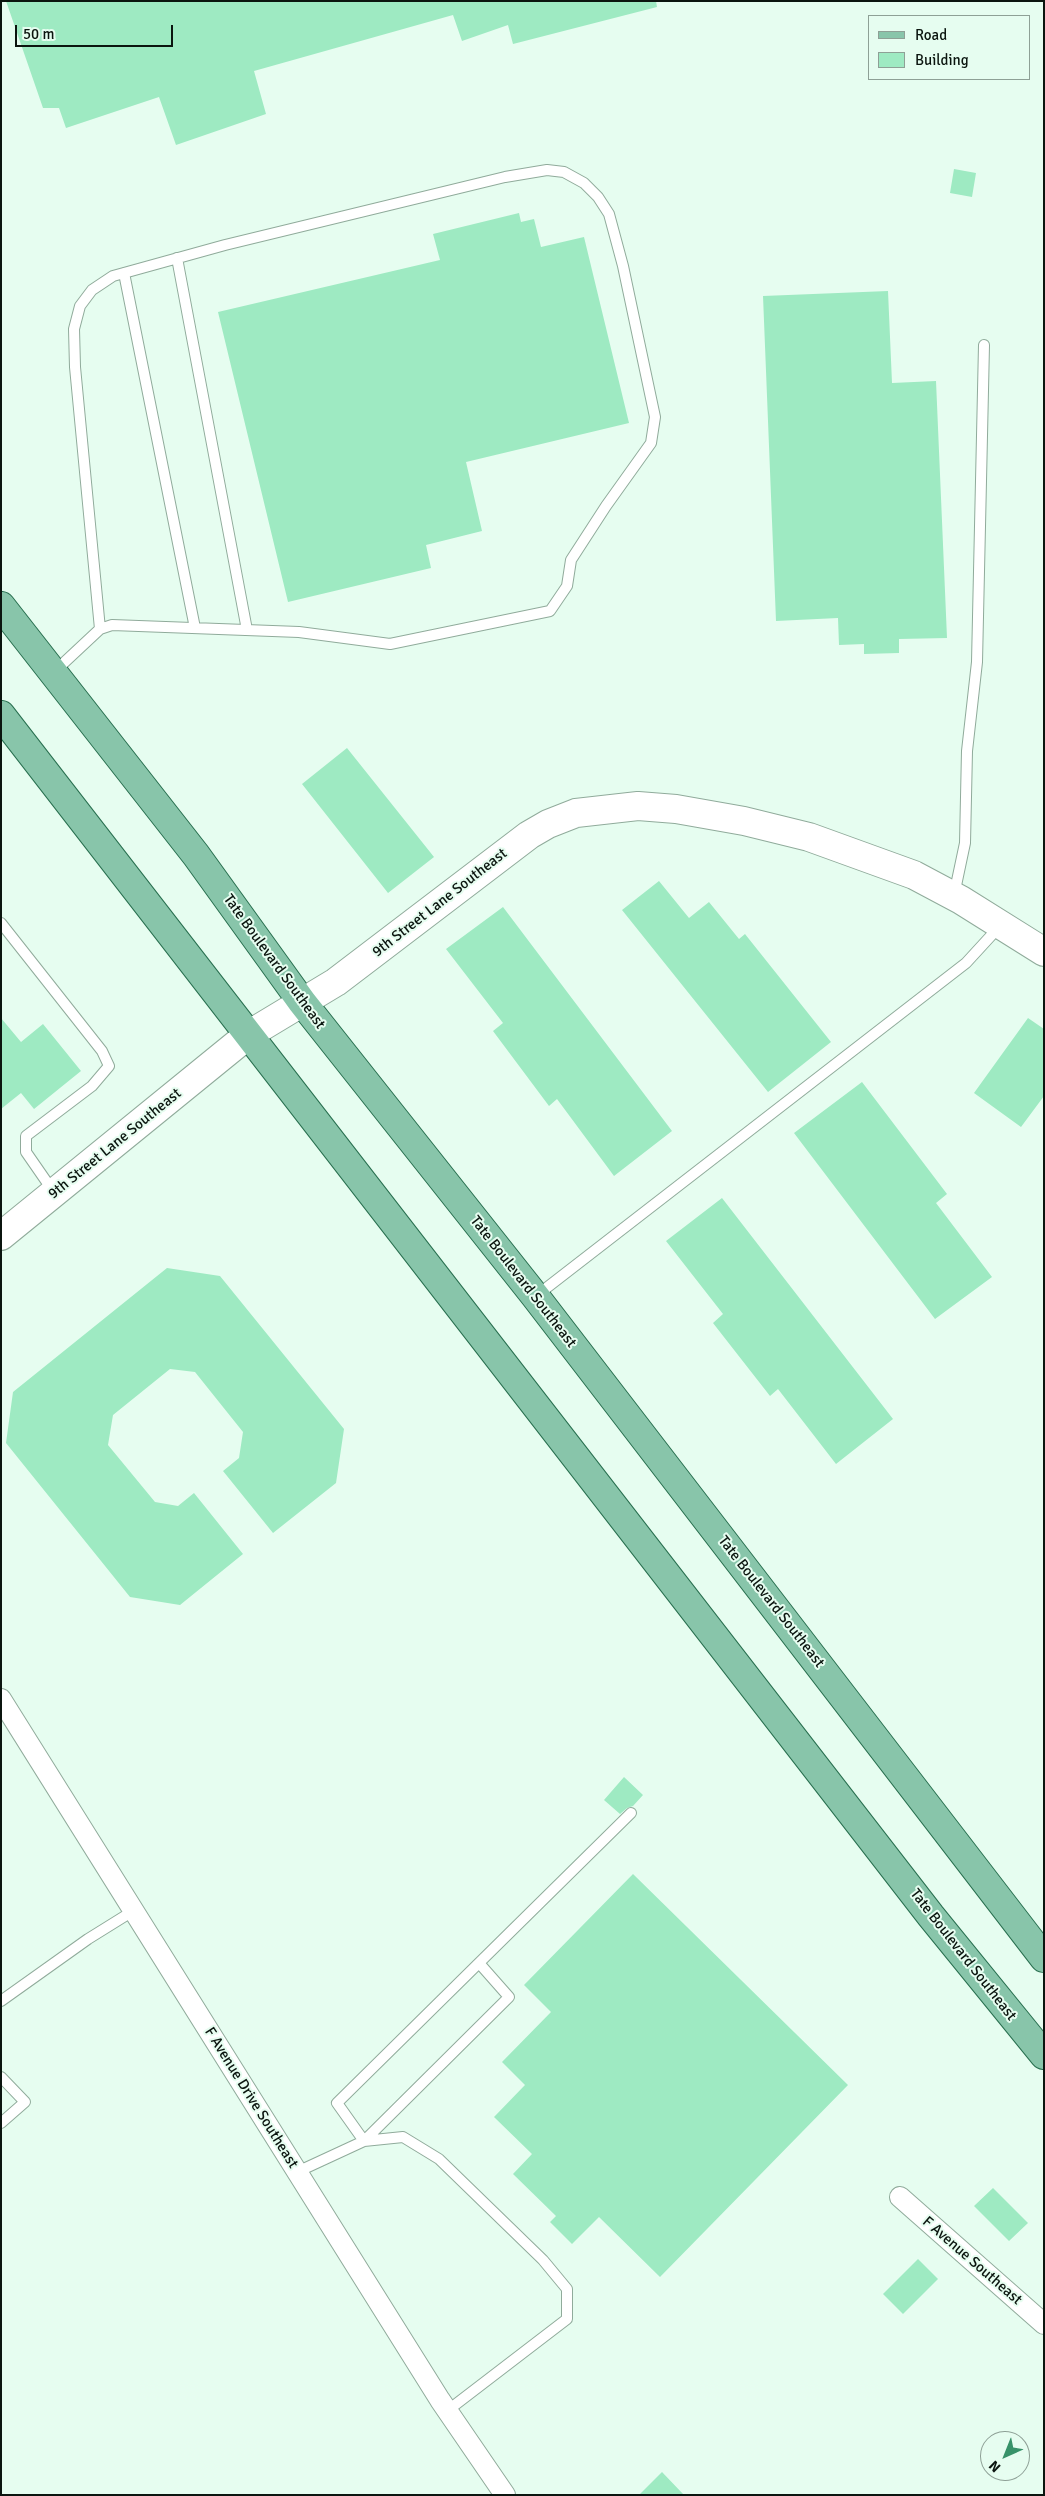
<!DOCTYPE html>
<style>
body{margin:0}
#map{position:relative;width:1045px;height:2496px;overflow:hidden;background:#e6fdf0;font-family:Signika,sans-serif}
canvas{display:block}
.frame{position:absolute;inset:0;border:2px solid #0b150f;pointer-events:none}
.legend{position:absolute;left:868px;top:15px;width:162px;height:65px;box-sizing:border-box;background:#e6fdf0;border:1px solid #8ea096;margin:0;padding:6px 9px;list-style:none;font-size:15px;color:#0b150f}
.legend li{display:flex;align-items:center;gap:10px;height:25px}
.legend b{width:25px;border:1px solid #8ea096}
.north{position:absolute;left:980px;top:2431px;width:50px;height:50px;box-sizing:border-box;background:#e6fdf0;border:1px solid #8ea096;border-radius:50%;rotate:224deg;font-size:14px;font-weight:700;line-height:20px;text-align:center;color:#0b150f}
.north::after{content:'';display:block;margin:auto;width:18px;height:22px;background:#379269;clip-path:polygon(50% 0,100% 100%,50% 72%,0 100%)}
.scale{position:absolute;left:15px;top:25px;width:158px;height:22px;box-sizing:border-box;border:2px solid #0b150f;border-top:0;padding-left:6px;font-size:15px;line-height:18px;white-space:nowrap;color:#0b150f;-webkit-text-stroke:4px #e6fdf0;paint-order:stroke}
</style>
<div id="map">
<canvas width="1045" height="2496"></canvas>
<div class="frame"></div>
<ul class="legend">
<li><b style="height:6px;background:#88c5aa"></b>Road</li>
<li><b style="height:14px;background:#9eeac2"></b>Building</li>
</ul>
<div class="north">N</div>
<div class="scale">50 m</div>
</div>
<script>
const g = document.querySelector('canvas').getContext('2d');
g.lineJoin = 'round';
function fillPath(path, color) { g.fillStyle = color; g.fill(path, 'evenodd'); }
const poly = rows => new Path2D(rows.map(r => 'M' + r).join(''));
function stroke(path, color, width, dash) { g.strokeStyle = color; g.lineWidth = width; g.lineCap = dash ? 'butt' : 'round'; g.setLineDash(dash || []); g.stroke(path); }
function write(font, color, halo, rows, align = 'center') {
  g.font = font + ' Signika,sans-serif'; g.lineWidth = 4; g.setLineDash([]); g.textBaseline = 'middle'; g.strokeStyle = halo; g.fillStyle = color; for (const [text, x, y, turn = 0] of rows) {
    g.save(); g.translate(x, y); g.rotate((+turn || 0) * Math.PI / 180); g.textAlign = isNaN(turn) ? turn : align; if (halo) g.strokeText(text, 0, 0); g.fillText(text, 0, 0); g.restore();
  }
}
const building = poly([
 [6,1,656,1,657,7,513,44,508,25,462,41,453,15,254,71,266,114,176,145,159,97,66,128,59,108,43,108],
 [954,169,976,173,972,197,950,193],
 [519,213,521,222,534,219,541,247,584,237,629,423,466,462,482,531,426,545,431,568,288,602,218,312,440,260,433,234],
 [888,291,892,383,936,381,947,638,899,639,899,653,864,654,864,644,839,645,838,618,776,621,763,296],
 [347,748,434,857,388,893,302,784],
 [659,881,689,918,709,902,739,939,745,934,831,1042,768,1092,622,910],
 [503,907,672,1131,614,1176,557,1099,549,1106,493,1031,503,1023,446,949],
 [1,1018,21,1042,43,1024,81,1071,34,1109,21,1093,1,1109],
 [1028,1018,1044,1029,1044,1096,1021,1127,974,1093],
 [862,1082,947,1194,936,1203,992,1277,935,1319,794,1133],
 [722,1198,893,1419,836,1464,778,1389,770,1396,713,1323,723,1314,666,1241],
 [167,1268,220,1276,344,1429,336,1483,273,1533,223,1471,239,1458,243,1432,195,1372,170,1369,113,1415,108,1445,155,1502,178,1506,194,1493,243,1554,180,1605,130,1597,6,1443,13,1392],
 [624,1777,643,1795,633,1806,627,1808,620,1814,604,1800],
 [633,1874,848,2085,660,2277,599,2217,572,2244,550,2222,556,2216,513,2174,532,2154,494,2117,525,2085,502,2062,551,2012,524,1985],
 [993,2188,1028,2223,1009,2241,974,2206],
 [918,2259,938,2279,903,2314,883,2294],
 [662,2472,684,2495,639,2495]
]);
const lane = poly([
 [177,258,247,630],
 [124,273,195,628],
 [54,672,100,629,112,625,299,632,390,644,550,611,567,586,571,560,606,506,651,443,655,417,623,266,609,214,598,197,584,183,564,172,547,170,505,177,225,245,113,276,92,290,80,306,74,329,75,367,100,629],
 [954,895,965,843,967,751,977,662,984,345],
 [1,923,102,1051,109,1066,92,1086,26,1136,26,1152,53,1191],
 [536,1296,966,963,999,927],
 [479,1963,509,1997,364,2141,337,2103,631,1813],
 [1,2001,88,1939,133,1911],
 [1,2077,25,2102,1,2123],
 [297,2172,364,2141,403,2137,439,2159,543,2260,567,2289,567,2319,447,2411]
]);
const street = poly([
 [1,1699,440,2400,505,2495],
 [900,2197,1044,2324]
]);
const secondary = poly([
 [1,1236,248,1035,336,982,529,835,548,824,576,813,638,806,676,809,744,821,809,837,914,875,961,900,1044,952]
]);
const primary = poly([
 [1,606,196,855,302,1002,535,1296,1044,1958],
 [1,715,931,1916,1044,2055]
]);
const streetNames = [
 ["9th Street Lane Southeast",440,903,-38],
 ["Tate Boulevard Southeast",274,962,54],
 ["9th Street Lane Southeast",115,1144,-39],
 ["Tate Boulevard Southeast",523,1282,52],
 ["Tate Boulevard Southeast",771,1602,52],
 ["Tate Boulevard Southeast",963,1955,52],
 ["F Avenue Drive Southeast",251,2098,58],
 ["F Avenue Southeast",972,2261,41]
];
fillPath(building, '#9eeac2');
stroke(lane, '#90ab9b', 12);
stroke(street, '#90ab9b', 22);
stroke(secondary, '#90ab9b', 30);
stroke(primary, '#286f4f', 30);
stroke(lane, '#fff', 10);
stroke(street, '#fff', 20);
stroke(secondary, '#fff', 28);
stroke(primary, '#88c5aa', 28);
write('15px', '#0b150f', '#e6fdf0', streetNames);
</script>
